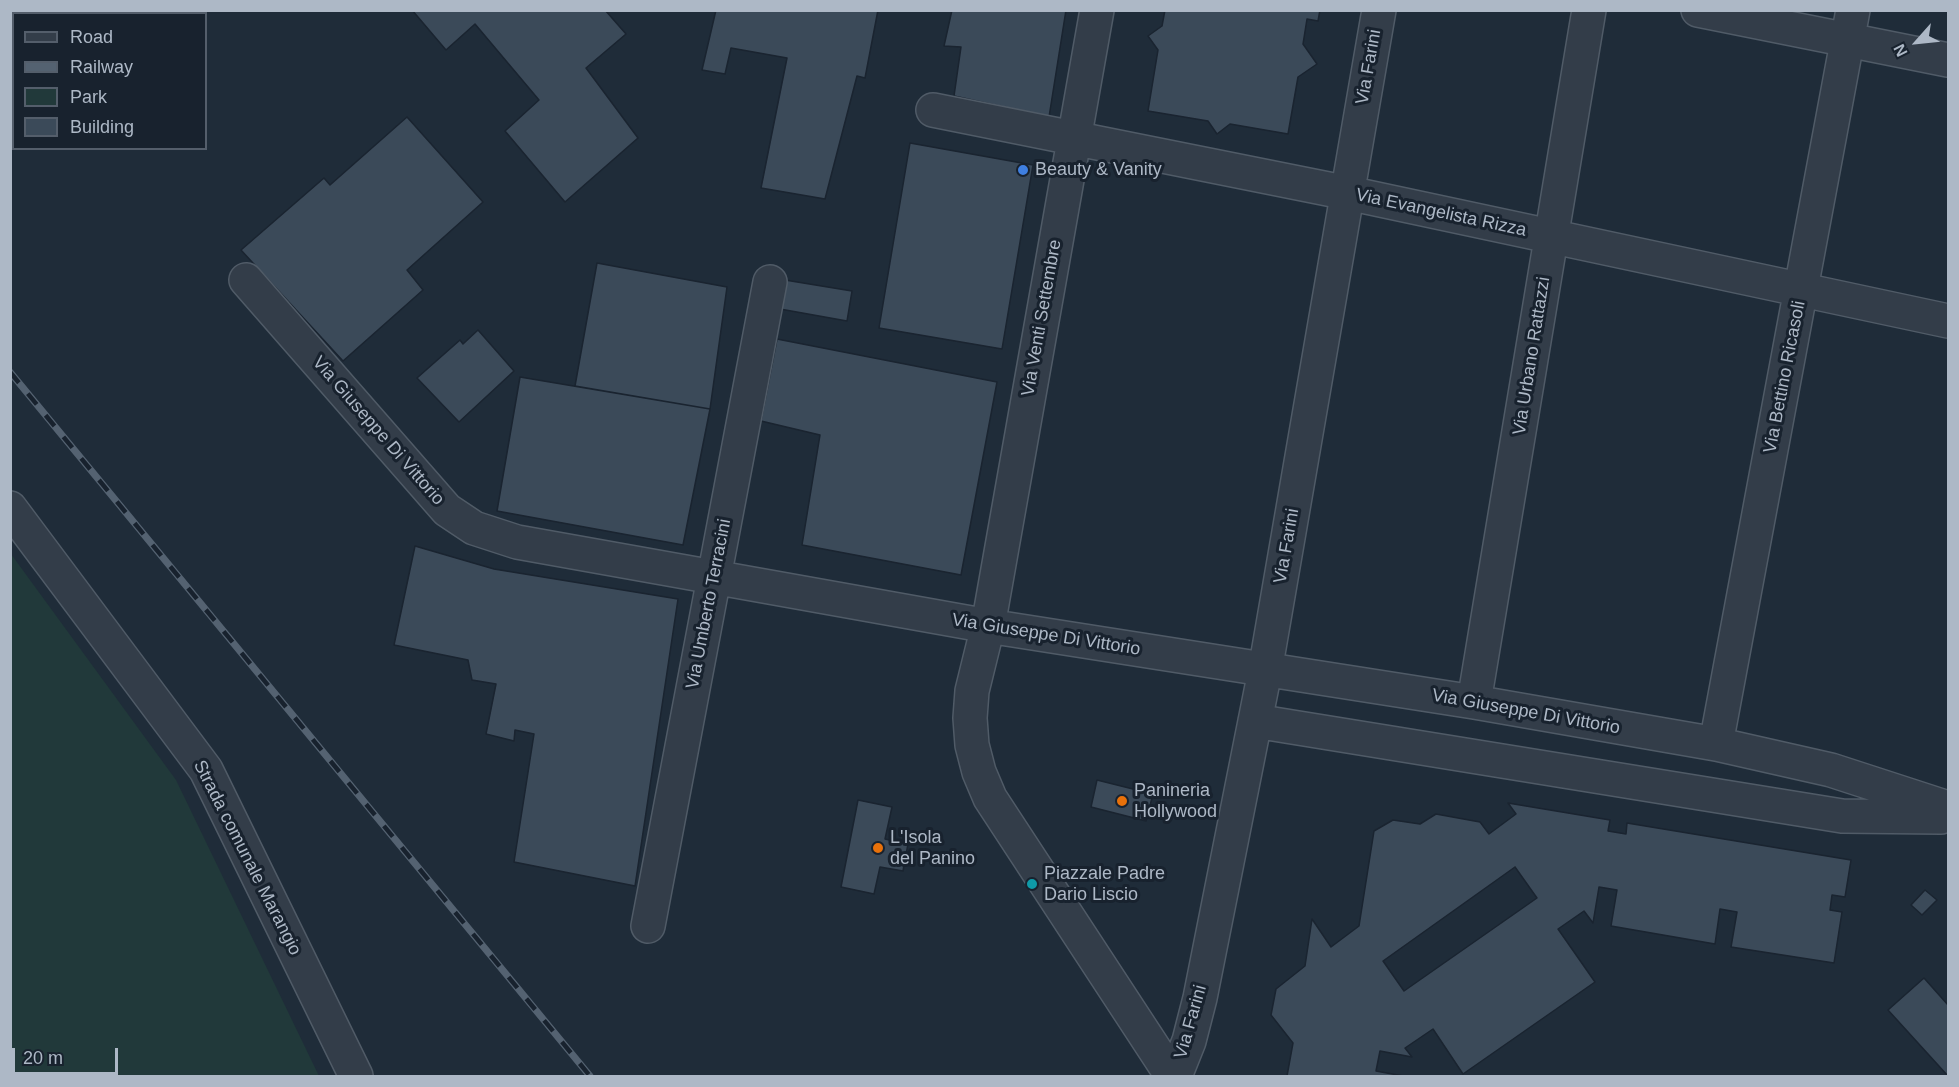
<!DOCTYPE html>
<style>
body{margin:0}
#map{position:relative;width:1959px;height:1087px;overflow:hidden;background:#1f2c39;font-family:Helvetica,sans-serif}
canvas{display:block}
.frame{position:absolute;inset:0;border:12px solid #adb8c6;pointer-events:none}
.legend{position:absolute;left:12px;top:12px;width:195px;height:138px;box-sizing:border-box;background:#18222e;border:2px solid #545e6b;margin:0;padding:8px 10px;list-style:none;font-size:18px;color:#adb8c6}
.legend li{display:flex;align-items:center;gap:12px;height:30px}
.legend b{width:30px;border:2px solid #545e6b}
.north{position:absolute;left:1887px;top:12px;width:60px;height:60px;-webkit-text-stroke:4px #18222e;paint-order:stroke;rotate:243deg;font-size:16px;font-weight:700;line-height:24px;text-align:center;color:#adb8c6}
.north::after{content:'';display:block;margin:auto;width:21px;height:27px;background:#adb8c6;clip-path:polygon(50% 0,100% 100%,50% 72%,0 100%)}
.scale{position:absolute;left:12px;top:1048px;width:106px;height:27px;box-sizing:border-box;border:3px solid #adb8c6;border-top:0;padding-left:8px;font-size:18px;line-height:21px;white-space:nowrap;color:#adb8c6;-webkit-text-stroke:4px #18222e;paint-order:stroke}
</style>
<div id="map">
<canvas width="1959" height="1087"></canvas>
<div class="frame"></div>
<ul class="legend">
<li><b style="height:8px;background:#333d49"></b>Road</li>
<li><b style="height:8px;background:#546271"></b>Railway</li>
<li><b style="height:16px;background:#21393a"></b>Park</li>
<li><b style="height:16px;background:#3b4a59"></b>Building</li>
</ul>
<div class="north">N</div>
<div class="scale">20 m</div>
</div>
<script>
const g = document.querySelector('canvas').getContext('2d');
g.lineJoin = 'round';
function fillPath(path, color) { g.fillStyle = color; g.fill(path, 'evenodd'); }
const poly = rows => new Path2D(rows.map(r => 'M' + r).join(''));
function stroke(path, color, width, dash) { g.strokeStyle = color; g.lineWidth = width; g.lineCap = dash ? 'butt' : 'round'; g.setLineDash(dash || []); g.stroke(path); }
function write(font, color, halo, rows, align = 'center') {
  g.font = font + ' Helvetica,sans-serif'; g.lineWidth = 6; g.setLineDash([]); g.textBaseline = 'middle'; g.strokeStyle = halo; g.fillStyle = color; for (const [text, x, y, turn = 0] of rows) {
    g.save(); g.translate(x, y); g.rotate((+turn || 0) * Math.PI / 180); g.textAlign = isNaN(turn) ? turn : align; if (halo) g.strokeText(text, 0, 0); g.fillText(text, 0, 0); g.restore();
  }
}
const green = poly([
 [11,554,176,780,319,1076,11,1076]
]);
const building = poly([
 [412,10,605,10,626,34,586,68,638,138,565,202,505,131,539,100,475,24,446,50,412,10],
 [716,10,878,10,865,78,857,76,825,199,761,188,787,58,731,48,725,74,702,70,716,10],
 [952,10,1066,10,1049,117,954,96,961,47,944,46,952,10],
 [1165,10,1320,10,1318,21,1307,19,1303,44,1317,64,1298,77,1288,134,1230,124,1217,134,1208,121,1148,111,1158,50,1148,36,1162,26,1165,10],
 [407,117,483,202,407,270,423,290,343,361,241,250,324,178,330,185,407,117],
 [910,143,1033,165,1002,349,879,328,910,143],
 [597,263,727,287,710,409,575,386,597,263],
 [785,280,852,291,847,321,780,309,785,280],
 [478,330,514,371,459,422,417,378,460,340,463,344,478,330],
 [777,339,997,382,961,575,802,545,820,435,761,421,777,339],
 [520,377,710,409,683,545,497,511,520,377],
 [415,546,494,569,678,599,635,886,514,862,534,734,515,730,514,741,486,734,496,684,472,680,468,660,394,645,415,546],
 [1097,780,1153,794,1146,821,1091,807,1097,780],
 [858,800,892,807,885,839,908,844,903,871,880,867,874,894,841,887,858,800],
 [1508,803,1610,820,1608,831,1626,834,1627,823,1851,860,1845,897,1832,895,1830,910,1842,912,1834,963,1731,947,1737,912,1720,909,1715,944,1611,926,1617,890,1599,887,1593,923,1584,911,1558,929,1595,982,1463,1074,1433,1029,1405,1048,1412,1057,1380,1051,1376,1071,1403,1076,1287,1076,1293,1043,1271,1015,1276,989,1305,966,1312,919,1331,947,1359,926,1374,831,1393,820,1420,824,1436,814,1480,822,1489,834,1516,814,1508,803],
 [1515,867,1537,898,1404,991,1383,961,1515,867],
 [1925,890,1937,900,1922,915,1911,905,1925,890],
 [1924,978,1948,1005,1948,1076,1888,1010,1924,978]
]);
const minor = poly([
 [1097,10,988,626,972,691,970,718,972,745,979,772,990,798,1172,1076],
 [1698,10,1948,60],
 [933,110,1348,193,1948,321],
 [246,280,447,510,474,528,517,542,988,626,1474,702,1716,744,1831,770,1948,808],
 [10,508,206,770,356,1076],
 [1474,702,1589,10],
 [1255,721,1842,816,1941,817],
 [1716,744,1853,10],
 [648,926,770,282],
 [1175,1076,1189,1041,1200,998,1265,671,1379,10]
]);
const rail = poly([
 [10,372,590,1076]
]);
const markers = [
 [1023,170,6,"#3f7fe0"],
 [1122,801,6,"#e8710a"],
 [878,848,6,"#e8710a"],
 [1032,884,6,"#0f9aa8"]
];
const streetNames = [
 ["Via Farini",1369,67,-80],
 ["Via Evangelista Rizza",1441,213,12],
 ["Via Venti Settembre",1042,318,-80],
 ["Via Urbano Rattazzi",1532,356,-81],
 ["Via Bettino Ricasoli",1785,377,-79],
 ["Via Giuseppe Di Vittorio",378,431,49],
 ["Via Farini",1287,546,-80],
 ["Via Umberto Terracini",709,604,-79],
 ["Via Giuseppe Di Vittorio",1046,635,9],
 ["Via Giuseppe Di Vittorio",1526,712,10],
 ["Strada comunale Marangio",247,858,63],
 ["Via Farini",1191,1022,-74]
];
const poiNames = [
 ["Beauty & Vanity",1035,170],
 ["Panineria",1134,791],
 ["Hollywood",1134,812],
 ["L'Isola",890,838],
 ["del Panino",890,859],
 ["Piazzale Padre",1044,874],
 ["Dario Liscio",1044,895]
];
fillPath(green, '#21393a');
fillPath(building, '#3b4a59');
stroke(building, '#1a2430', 1.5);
stroke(minor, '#505b67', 36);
stroke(minor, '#333d49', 33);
stroke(rail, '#546271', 7);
stroke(rail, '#18222e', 4.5, [14]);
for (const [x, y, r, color] of markers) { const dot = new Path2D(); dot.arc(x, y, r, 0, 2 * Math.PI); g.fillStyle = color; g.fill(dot); stroke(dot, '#18222e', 2); }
write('18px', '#adb8c6', '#18222e', streetNames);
write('18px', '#adb8c6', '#18222e', poiNames, 'left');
</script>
